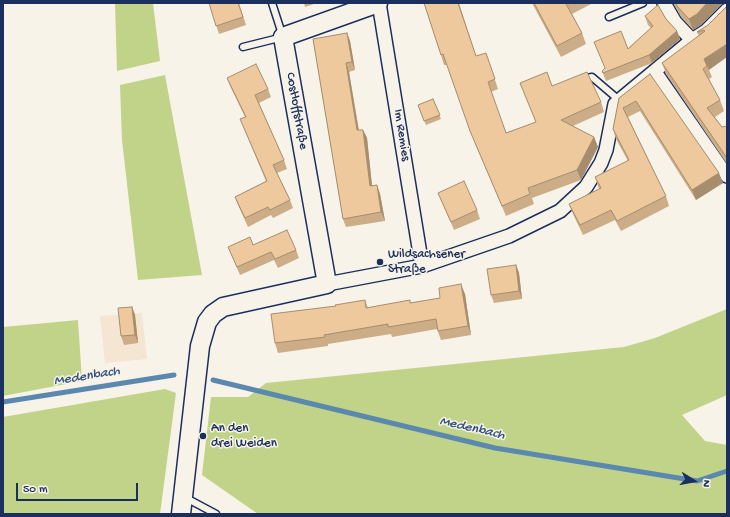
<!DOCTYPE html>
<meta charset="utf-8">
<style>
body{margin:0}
#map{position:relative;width:730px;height:517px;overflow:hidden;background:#f7f3e8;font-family:"Gochi Hand",sans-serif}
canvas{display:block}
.frame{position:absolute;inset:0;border:4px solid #1b2f5e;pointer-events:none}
.north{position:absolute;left:674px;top:461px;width:40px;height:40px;-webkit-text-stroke:3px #f7f3e8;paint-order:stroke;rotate:101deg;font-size:11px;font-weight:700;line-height:16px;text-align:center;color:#1b2f5e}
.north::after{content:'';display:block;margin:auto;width:14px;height:18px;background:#1b2f5e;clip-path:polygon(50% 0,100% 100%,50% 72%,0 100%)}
.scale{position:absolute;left:16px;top:483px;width:122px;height:18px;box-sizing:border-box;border:2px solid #1b2f5e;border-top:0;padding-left:5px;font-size:12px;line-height:14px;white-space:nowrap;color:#1b2f5e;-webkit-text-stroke:3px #f7f3e8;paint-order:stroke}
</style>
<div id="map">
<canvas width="730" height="517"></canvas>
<div class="frame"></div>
<div class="north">N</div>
<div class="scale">50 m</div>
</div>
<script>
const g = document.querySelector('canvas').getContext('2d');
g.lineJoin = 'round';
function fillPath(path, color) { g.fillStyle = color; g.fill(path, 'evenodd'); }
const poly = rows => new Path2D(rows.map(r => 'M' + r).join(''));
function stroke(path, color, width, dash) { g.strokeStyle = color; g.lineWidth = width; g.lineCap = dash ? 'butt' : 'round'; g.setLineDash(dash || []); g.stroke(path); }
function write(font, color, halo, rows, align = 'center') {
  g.font = font + ' "Gochi Hand",sans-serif'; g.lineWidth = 3; g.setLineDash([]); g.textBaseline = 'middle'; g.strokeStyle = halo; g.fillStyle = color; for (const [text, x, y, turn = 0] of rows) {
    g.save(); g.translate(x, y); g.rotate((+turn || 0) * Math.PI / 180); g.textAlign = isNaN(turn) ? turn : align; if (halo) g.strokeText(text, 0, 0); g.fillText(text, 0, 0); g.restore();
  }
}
const built = poly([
 [142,313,147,359,105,363,100,316]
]);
const green = poly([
 [115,3,153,3,160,61,117,71],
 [165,75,202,275,138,280,122,140,120,85],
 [727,309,727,395,682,415,705,441,727,445,727,514,258,514,202,475,211,397,248,397,266,383,624,347,655,338],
 [78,320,82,381,3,396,3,327],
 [165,389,176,393,160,514,3,514,3,417]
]);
const stream = poly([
 [213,380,495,448,697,481,727,471],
 [3,402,174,375]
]);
const lane = poly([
 [609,17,643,3],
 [243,47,283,37,272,3],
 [582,79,592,77,619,100],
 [186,498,216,514]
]);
const street = poly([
 [379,3,422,266],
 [664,3,675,22,692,40],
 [655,72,727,176],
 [327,284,422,266,509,236,560,211,586,187,601,163,606,150,615,104,692,40,706,31,727,10]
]);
const secondary = poly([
 [181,514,200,346,207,322,213,314,223,307,327,284,283,37,378,3]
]);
const wall = poly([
 [209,3,239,3,246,25,219,34],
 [304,3,317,3,305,7],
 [424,3,459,3,476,56,486,53,498,89,491,92,506,133,536,122,520,83,552,86,601,102,604,112,573,126,594,137,598,147,581,180,532,198,534,204,506,216,474,141,447,65,444,65,441,55],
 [532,3,593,3,572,14,582,33,586,44,561,57],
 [673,3,726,3,722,4,701,25,693,30,681,17],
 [645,16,666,19,677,31,680,39,652,63,606,81,602,71,651,28,648,25],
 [708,25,709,70,712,77,709,79,720,100,724,111,715,117,722,127,727,126,727,164,666,74,662,63,699,36,697,32],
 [347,33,350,41,355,70,349,72,359,130,363,130,367,138,372,186,377,185,380,194,385,221,346,227,343,219,313,39],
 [650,74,723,183,696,200,640,111,628,117,666,196,669,206,621,231,615,220,583,235,573,214,569,204,599,189,595,177,628,161,616,139,613,129,619,98],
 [227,78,268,89,271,97,259,103,284,160,287,169,277,173,290,200,293,208,273,218,271,215,248,227,238,205,235,197,266,181,240,119,245,117,230,86],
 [433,99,441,119,426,125,418,105],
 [438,193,477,210,480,219,454,230],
 [253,245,296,250,299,258,278,268,274,260,240,275,228,247],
 [516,265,519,273,522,299,494,303,491,295],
 [465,294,471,335,441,340,437,329,392,337,391,334,328,344,328,346,278,353,275,343,336,306,365,300,368,308,411,303],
 [132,307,135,315,138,343,124,345,121,336]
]);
const shadedWall = poly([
 [707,3,721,3,722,4,701,25,693,30,689,19],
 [677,31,680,39,652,63,649,55],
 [347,33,350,41,355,70,352,62],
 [727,44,727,57,709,70,704,59],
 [346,63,349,72,360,139,357,130],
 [363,130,367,138,373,195,370,186],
 [594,137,598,147,581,180,577,170],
 [719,173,723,183,696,200,692,190],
 [377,185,380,194,385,221,381,212],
 [516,265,519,273,522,299,519,291],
 [461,284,465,294,471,335,468,326],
 [132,307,135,315,138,343,135,335]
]);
const building = poly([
 [209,3,238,3,243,17,216,26,209,3],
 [424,3,458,3,476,56,486,53,495,79,488,82,506,133,536,122,520,83,547,72,552,86,587,72,601,102,561,120,594,137,577,170,528,188,530,194,502,206,470,131,443,54,441,55,424,3],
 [534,3,568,3,566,4,582,33,557,46,534,3],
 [676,3,707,3,697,14,689,19,677,6,676,3],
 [658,5,666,19,677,31,649,55,603,73,602,71,605,68,594,42,621,31,628,49,653,26,645,16,658,5],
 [727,6,727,44,704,59,707,66,703,69,720,100,707,108,722,127,727,126,727,158,662,63,705,31,704,30,697,32,708,25,727,6],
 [347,33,352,62,346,63,357,130,363,130,370,186,377,185,381,212,343,219,313,39,347,33],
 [256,64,268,89,255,95,284,160,273,165,290,200,270,210,268,207,245,218,235,197,267,181,240,119,246,117,227,78,256,64],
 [650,74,719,173,692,190,636,101,623,108,666,196,617,221,611,210,580,225,569,204,601,188,595,177,629,160,613,129,619,98,650,74],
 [433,99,440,115,424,121,418,105,433,99],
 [464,181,477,210,451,222,438,193,464,181],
 [287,230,296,250,275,259,271,252,237,267,228,247,250,237,253,245,287,230],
 [516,265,519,291,491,295,487,269,516,265],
 [461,284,468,326,438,331,436,319,388,327,388,324,324,335,325,337,275,343,271,314,336,306,335,305,365,300,366,308,410,300,410,303,440,298,439,288,461,284],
 [132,307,135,335,121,336,118,308,132,307]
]);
const markers = [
 [380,262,4,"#1b2f5e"],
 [203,436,4,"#1b2f5e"]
];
const streetNames = [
 ["Costloffstraße",296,111,80],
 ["Im Remies",401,135,81]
];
const poiNames = [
 ["Wildsachsener",388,255],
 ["Straße",388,270],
 ["An den",211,429],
 ["drei Weiden",211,444]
];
const waterNames = [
 ["Medenbach",87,377,-9],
 ["Medenbach",472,429,13]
];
fillPath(built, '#f4e6d2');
fillPath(green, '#c1d388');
stroke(stream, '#5a88af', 5);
stroke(lane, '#1b2f5e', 9);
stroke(street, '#1b2f5e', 16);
stroke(secondary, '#1b2f5e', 21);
stroke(lane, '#f7f3e8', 6);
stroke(street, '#f7f3e8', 13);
stroke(secondary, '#f7f3e8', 18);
fillPath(wall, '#ccad87');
fillPath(shadedWall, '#a68d6e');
fillPath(building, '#edc99d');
stroke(building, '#a68d6e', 1);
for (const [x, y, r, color] of markers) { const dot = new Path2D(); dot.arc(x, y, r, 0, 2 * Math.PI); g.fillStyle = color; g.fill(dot); stroke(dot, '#f7f3e8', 1.5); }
write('13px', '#1b2f5e', '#f7f3e8', streetNames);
write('13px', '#1b2f5e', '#f7f3e8', poiNames, 'left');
write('italic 14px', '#355480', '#f7f3e8', waterNames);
</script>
